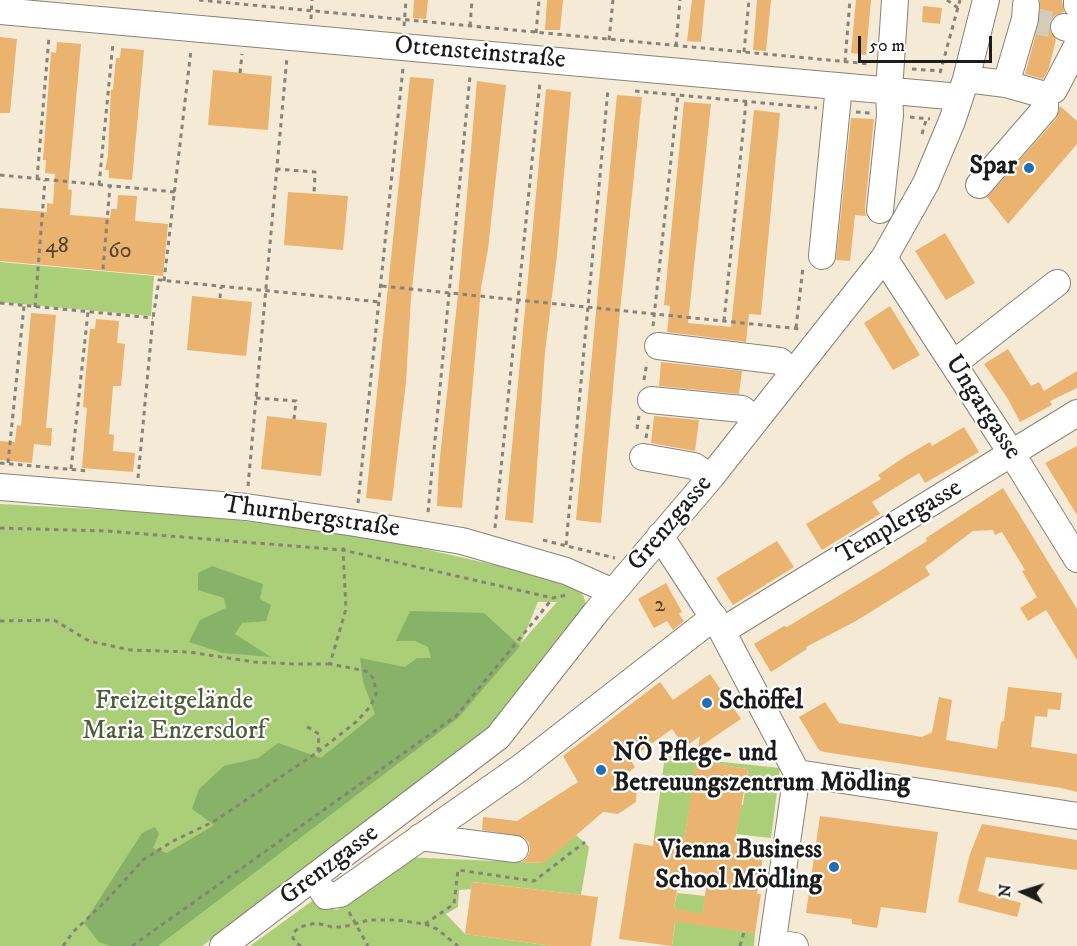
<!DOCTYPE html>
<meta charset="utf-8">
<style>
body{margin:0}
#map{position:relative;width:1077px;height:946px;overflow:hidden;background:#f5ead5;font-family:"IM FELL DW Pica",serif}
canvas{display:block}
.north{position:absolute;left:993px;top:862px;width:60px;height:60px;-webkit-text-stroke:4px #fff;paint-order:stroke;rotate:274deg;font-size:16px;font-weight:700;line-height:24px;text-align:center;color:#1c1c1c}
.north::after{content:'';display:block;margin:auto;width:21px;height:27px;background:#1c1c1c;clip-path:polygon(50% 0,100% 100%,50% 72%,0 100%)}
.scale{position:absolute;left:858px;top:36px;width:134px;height:27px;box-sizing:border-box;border:3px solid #1c1c1c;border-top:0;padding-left:8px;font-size:18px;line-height:21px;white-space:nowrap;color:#1c1c1c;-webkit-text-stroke:4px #fff;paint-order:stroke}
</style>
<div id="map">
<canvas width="1077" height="946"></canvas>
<div class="north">N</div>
<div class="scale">50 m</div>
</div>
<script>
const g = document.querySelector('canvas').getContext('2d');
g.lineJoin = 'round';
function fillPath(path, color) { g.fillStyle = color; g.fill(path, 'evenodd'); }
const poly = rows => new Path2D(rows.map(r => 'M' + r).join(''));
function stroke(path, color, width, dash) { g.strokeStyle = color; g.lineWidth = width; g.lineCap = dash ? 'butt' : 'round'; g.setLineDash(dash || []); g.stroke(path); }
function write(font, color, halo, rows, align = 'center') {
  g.font = font + ' "IM FELL DW Pica",serif'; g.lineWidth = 4.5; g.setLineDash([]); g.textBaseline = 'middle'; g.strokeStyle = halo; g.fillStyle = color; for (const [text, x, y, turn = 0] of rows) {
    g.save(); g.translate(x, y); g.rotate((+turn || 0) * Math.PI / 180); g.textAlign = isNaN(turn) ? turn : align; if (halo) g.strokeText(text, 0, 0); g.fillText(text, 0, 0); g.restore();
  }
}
const green = poly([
 [0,262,154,276,151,316,0,302],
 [0,504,181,514,359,534,578,584,585,600,585,611,483,739,202,946,0,946],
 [538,602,557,602,521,643],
 [665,756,780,768,771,838,736,834,741,805,743,805,748,769,697,761,684,841,654,837],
 [576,835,589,847,581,895,473,882,471,889,459,890,458,907,446,914,465,934,553,946,250,946,312,901,336,910,348,905,353,893,403,857,543,863],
 [677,893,705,896,701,925,755,933,754,946,672,946,677,909,674,908]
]);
const forest = poly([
 [212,566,263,584,260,599,271,605,266,621,242,623,235,634,271,657,223,653,189,642,200,620,226,608,224,598,198,590,198,573],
 [410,611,484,613,520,646,458,718,158,946,110,946,99,942,84,923,142,833,155,827,159,834,153,848,167,853,214,825,192,809,199,789,224,766,258,758,278,743,321,758,375,714,363,682,360,658,405,667,417,658,431,658,428,647,415,641,396,641]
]);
const building = poly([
 [414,0,428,0,426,19,413,18],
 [547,0,563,0,560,30,545,30],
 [692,0,705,0,701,42,687,41],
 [757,0,771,0,766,51,753,50],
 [856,0,871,0,866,55,851,53],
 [1040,0,1062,0,1064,12,1054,16,1050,22,1050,31,1056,39,1049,68,1043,79,1025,74,1039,23],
 [923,6,942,8,940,24,922,22],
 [0,37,17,39,10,113,0,113],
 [57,42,81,44,68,189,72,190,70,215,110,218,111,209,117,209,118,195,137,196,135,221,168,224,163,276,0,261,0,208,47,212,47,203,53,204,55,174,45,173,46,160,43,160,51,52,56,53],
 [121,48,144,50,132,180,109,178,109,170,105,170,108,156,111,90,113,90,116,58,120,58],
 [213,70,272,76,268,130,208,125],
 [410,77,434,79,411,298,406,382,392,501,366,498],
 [477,81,506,85,488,249,481,288,462,508,437,506,439,466,459,286],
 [546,89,571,92,557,255,545,352,533,523,505,520],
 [617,95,642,97,619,321,601,523,576,520],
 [684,102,711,104,688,323,731,327,754,110,780,113,761,315,749,314,746,342,667,332,670,306,664,305],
 [1060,106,1077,121,1077,144,1008,224,987,197,1056,119],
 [851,118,874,119,865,208,866,216,855,215,850,261,836,260],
 [288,192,348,196,343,250,284,245],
 [945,233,975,283,946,300,915,251],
 [192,296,252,302,246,356,187,350],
 [890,306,920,355,893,370,864,323],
 [31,313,56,315,46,428,52,428,51,446,34,444,32,463,0,460,0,441,15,442,17,425,21,426],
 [96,319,119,321,117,343,125,344,121,386,113,386,109,434,114,435,113,451,135,453,133,472,82,468,87,408,83,407,86,371,90,329,95,329],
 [1008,349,1031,386,1039,382,1044,391,1077,371,1077,388,1050,401,1052,405,1020,422,1008,399,984,364],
 [661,362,742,371,739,394,659,386],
 [267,416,327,423,321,476,261,469],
 [654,416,699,420,695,451,651,443],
 [964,427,979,452,925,483,919,473,872,502,880,514,822,550,806,524,881,479,878,475,906,456,930,442,932,446],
 [1077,446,1077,515,1045,463],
 [1003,488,1077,609,1077,660,1046,610,1028,621,1020,608,1037,597,1022,571,1025,570,1002,532,995,535,993,530,973,531,925,567,930,575,856,621,806,647,807,649,771,672,754,644,784,626,787,627,883,569,927,541,926,538],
 [777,541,794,567,733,605,716,578],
 [666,583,682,612,679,614,684,621,673,630,667,621,654,628,638,599],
 [710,674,741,719,698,748,700,736,685,747,672,729,630,759,635,767,627,774,637,786,636,802,618,814,603,812,544,863,522,862,527,858,530,850,529,843,524,837,482,830,483,817,517,821,578,782,563,756,660,682,673,700],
 [1008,687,1062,693,1060,710,1048,709,1047,717,1035,716,1031,747,1077,754,1077,792,1061,788,824,752,819,750,799,717,825,702,839,723,922,737,932,732,939,697,952,700,946,740,997,749,1001,722,1004,721],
 [696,761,748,769,735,840,765,845,757,894,761,894,755,933,675,922,672,946,619,939,634,843,653,846,654,837,684,841],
 [680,871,708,876,702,914,674,908],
 [820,816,938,832,926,913,881,907,877,928,852,924,852,919,806,913],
 [982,824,1077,840,1077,870,986,857,978,891,1021,903,1017,917,958,902,970,854],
 [472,882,598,897,591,946,553,946,465,934]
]);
const minorTunnel = poly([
 [1025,19,1064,27]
]);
const path = poly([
 [199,0,870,64],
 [947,0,958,8],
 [311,19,312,0],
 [404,26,406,0],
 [470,26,472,0],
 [536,33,539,0],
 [609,40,613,0],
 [676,46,680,0],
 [744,52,749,0],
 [845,62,850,0],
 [912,69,940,71],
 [240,73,242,54],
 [940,73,960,0],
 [635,91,817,108],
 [856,112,870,113],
 [910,117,930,119],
 [922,134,927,117],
 [276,169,315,172,314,194],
 [0,175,175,192],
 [37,179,49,37],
 [99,185,113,43],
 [103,269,110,186],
 [164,281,191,50],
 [382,286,801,329],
 [220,298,221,287],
 [0,303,153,318],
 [35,307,45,180],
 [724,321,746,102],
 [653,326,678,95],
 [796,328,803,267],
 [644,380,647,362],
 [256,398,296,401,294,419],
 [637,429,639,416],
 [646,438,649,421],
 [0,463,89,471],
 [8,463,24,306],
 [71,469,88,312],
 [138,478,153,318,159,280,380,302],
 [248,486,287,57],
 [358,503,403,68],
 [428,512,470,76],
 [0,528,107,531,343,550,553,598,567,595],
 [495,528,540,82],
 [543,540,615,558],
 [566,545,608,89],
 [0,621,54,620,89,641,130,650,189,652,254,662,294,664,329,664],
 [318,752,356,722,370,707,376,694,374,679,366,671,330,664,346,609,343,550,345,544],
 [349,912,368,946],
 [425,924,454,904,458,870,534,881,585,842],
 [63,946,73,932,105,902,143,860,173,841,213,822,318,752,319,734,306,726],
 [132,946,456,716,553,598],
 [301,946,296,943,293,938,294,932,300,927,316,923,332,927,343,927,369,920,397,920,425,924,437,929,458,946],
 [740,946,744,932]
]);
const minor = poly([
 [1077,0,1077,5],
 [0,11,960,97],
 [1064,27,1077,31],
 [966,79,1006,84,1045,95,1054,90,1077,46],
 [1006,84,1025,19,1026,5],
 [979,185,1045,109,1045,95],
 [880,210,890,115,889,91,895,0],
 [822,256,839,86],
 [884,258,1012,454,1077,559],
 [658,346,780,361,793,373],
 [953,364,1057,283],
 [651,400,742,409,756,420],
 [643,457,694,466,711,477],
 [0,487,246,507,355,523,462,541,566,571,613,592],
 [660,536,722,631,797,773,772,946],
 [722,631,1077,413],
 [797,773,1077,816],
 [420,837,515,849],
 [314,878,326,896,340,894,520,768,714,617],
 [773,943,795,946],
 [223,946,498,737,597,611,711,477,884,258,926,183,952,121,966,79,986,0]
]);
const markers = [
 [1029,168,6,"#1f6fb2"],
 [707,703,6,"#1f6fb2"],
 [601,770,6,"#1f6fb2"],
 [834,867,6,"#1f6fb2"]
];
const numberNames = [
 ["48",57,247],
 ["60",120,252],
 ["2",660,606]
];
const streetNames = [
 ["Ottensteinstraße",480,54,5],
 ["Ungargasse",982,408,57],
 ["Thurnbergstraße",311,518,8],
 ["Templergasse",900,523,-31],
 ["Grenzgasse",671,524,-50],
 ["Grenzgasse",330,866,-37]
];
const poiNames = [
 ["Spar",1017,168],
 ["Schöffel",719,703,"left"],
 ["NÖ Pflege- und",613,755,"left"],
 ["Betreuungszentrum Mödling",613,785,"left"],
 ["Vienna Business",822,852],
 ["School Mödling",822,882]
];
const parkNames = [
 ["Freizeitgelände",174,703],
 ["Maria Enzersdorf",174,733]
];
fillPath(green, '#aacf78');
fillPath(forest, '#87b268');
fillPath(building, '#eab36f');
stroke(minorTunnel, '#d4cbb9', 26, [26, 13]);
stroke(minor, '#888378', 28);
stroke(path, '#888378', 3, [4.5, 4.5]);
stroke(minor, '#fff', 26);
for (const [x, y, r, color] of markers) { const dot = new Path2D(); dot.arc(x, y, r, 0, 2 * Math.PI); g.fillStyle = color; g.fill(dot); stroke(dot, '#fff', 2); }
write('22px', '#504231', null, numberNames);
write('26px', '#1c1c1c', '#fff', streetNames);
write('bold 26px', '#1c1c1c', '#fff', poiNames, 'right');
write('26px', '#4e5b3c', '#fff', parkNames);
</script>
